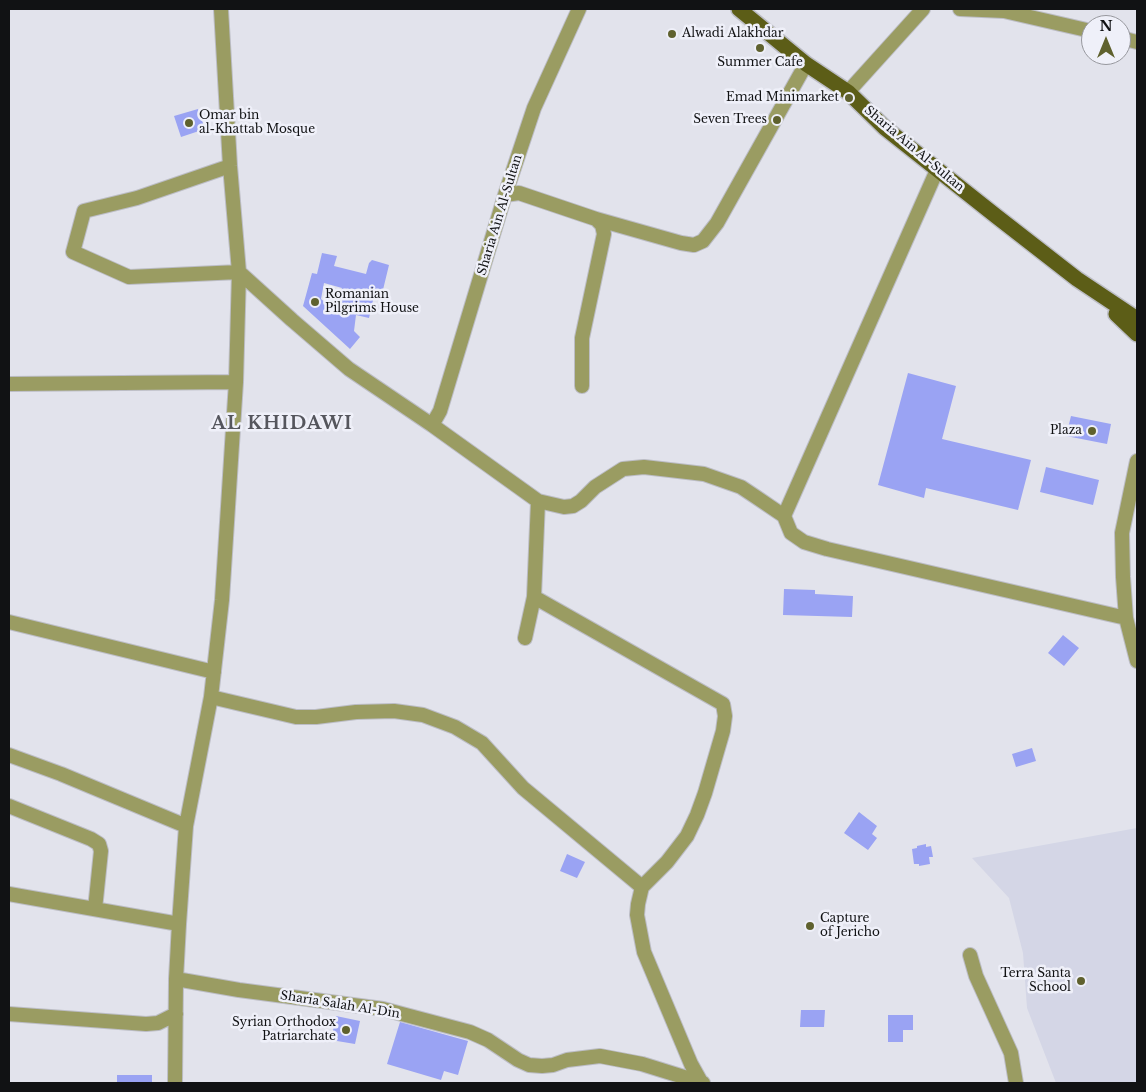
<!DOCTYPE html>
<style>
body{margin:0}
#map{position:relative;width:1146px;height:1092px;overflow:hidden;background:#e2e3ec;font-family:"Libre Baskerville",serif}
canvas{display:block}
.frame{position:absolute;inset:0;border:10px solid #111214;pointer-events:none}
.north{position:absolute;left:1081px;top:15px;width:50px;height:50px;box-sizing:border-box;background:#eff0f9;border:1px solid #96979d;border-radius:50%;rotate:0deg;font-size:14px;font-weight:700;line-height:20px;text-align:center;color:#111214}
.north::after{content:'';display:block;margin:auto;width:18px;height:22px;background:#5f612e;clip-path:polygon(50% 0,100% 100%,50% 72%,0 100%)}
</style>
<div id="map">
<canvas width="1146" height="1092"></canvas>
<div class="frame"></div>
<div class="north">N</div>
</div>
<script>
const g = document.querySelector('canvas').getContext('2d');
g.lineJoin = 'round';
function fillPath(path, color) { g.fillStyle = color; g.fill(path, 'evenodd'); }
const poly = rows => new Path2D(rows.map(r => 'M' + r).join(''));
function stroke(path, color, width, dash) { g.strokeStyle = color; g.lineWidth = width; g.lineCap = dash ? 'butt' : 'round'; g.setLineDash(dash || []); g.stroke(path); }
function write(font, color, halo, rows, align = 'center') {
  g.font = font + ' "Libre Baskerville",serif'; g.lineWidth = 5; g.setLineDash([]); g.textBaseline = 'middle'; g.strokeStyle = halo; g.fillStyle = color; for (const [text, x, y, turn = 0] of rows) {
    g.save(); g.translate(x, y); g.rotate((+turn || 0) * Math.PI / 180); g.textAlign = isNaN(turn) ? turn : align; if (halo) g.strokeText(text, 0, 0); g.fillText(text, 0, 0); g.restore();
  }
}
const built = poly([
 [1137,828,1137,1083,1056,1083,1027,1008,1023,953,1009,898,972,858]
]);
const building = poly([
 [198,109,205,129,181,137,174,116],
 [322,253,337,256,334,266,366,274,369,263,372,260,389,265,381,298,374,296,369,318,356,315,354,331,360,337,350,349,303,306,312,273,317,274],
 [324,283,342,288,336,311,321,299],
 [908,373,956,386,942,439,1031,460,1018,510,926,488,924,498,878,485],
 [1071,416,1111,424,1107,444,1066,436],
 [1046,467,1099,480,1093,505,1040,492],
 [784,589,815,590,815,594,853,596,852,617,783,615],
 [1063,635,1079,648,1064,666,1048,653],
 [1032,748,1036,761,1016,767,1012,754],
 [859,812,877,826,872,834,877,838,868,850,844,833],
 [926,844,926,847,931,846,933,857,929,857,930,864,919,866,919,864,914,864,912,849,917,848,917,846],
 [567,854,585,862,577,878,560,871],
 [801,1010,825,1010,824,1027,800,1027],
 [888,1015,913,1015,913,1030,903,1030,903,1042,888,1042],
 [336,1016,360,1021,355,1044,331,1040],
 [400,1022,468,1041,458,1075,444,1071,441,1080,387,1064],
 [117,1075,152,1075,152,1083,117,1083]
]);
const minor = poly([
 [960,9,1004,11,1091,31],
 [1121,38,1137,42],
 [848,92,923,9],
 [230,166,137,198,84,211,73,252,129,277,239,272,292,320,349,369,432,425,538,501,534,597],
 [505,195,519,193,596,219,602,225,604,234,582,338,582,386],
 [596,219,681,243,694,245,703,241,717,223,806,64],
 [9,384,236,382],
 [432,425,440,411,505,195,534,108,579,9],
 [1137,461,1122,533,1123,577,1126,618,1137,661],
 [538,501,564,507,573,506,581,501,595,487,623,469,644,467,704,474,741,487,756,497,784,516,791,533,804,542,827,549,1126,618],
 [784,516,937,170],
 [9,622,214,672],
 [525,638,534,597,723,704,725,716,723,731,705,793,697,815,687,836,667,862,642,887],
 [211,697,222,600,236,382,239,272,230,166,221,9],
 [9,755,61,774,186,826],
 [9,806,91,839,99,844,101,851,95,909],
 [9,894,179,924,186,826,211,697,296,717,316,717,356,712,394,711,423,715,455,727,482,743,523,788,642,887,638,904,637,915,644,952,691,1064,701,1082],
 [970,955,976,976,1011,1053,1016,1083],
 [176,979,239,990,383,1009,470,1032,488,1040,518,1060,529,1065,542,1066,553,1065,567,1060,600,1056,642,1064,703,1083],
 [9,1014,146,1024,158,1023,176,1014],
 [175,1083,176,979,179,924]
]);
const major = poly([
 [739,9,806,64,848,92,885,128,996,216,1077,279,1137,319],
 [1116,314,1137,334]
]);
const markers = [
 [672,34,5,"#5f612e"],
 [760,48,5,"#5f612e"],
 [849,98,5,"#5f612e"],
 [777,120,5,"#5f612e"],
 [189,123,5,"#5f612e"],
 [315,302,5,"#5f612e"],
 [1092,431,5,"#5f612e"],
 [810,926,5,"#5f612e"],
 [1081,981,5,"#5f612e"],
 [346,1030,5,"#5f612e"]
];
const poiNames = [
 ["Alwadi Alakhdar",682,34,"left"],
 ["Summer Cafe",760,63,"center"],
 ["Emad Minimarket",839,98],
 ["Omar bin",199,116,"left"],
 ["al-Khattab Mosque",199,130,"left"],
 ["Seven Trees",767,120],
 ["Romanian",325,295,"left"],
 ["Pilgrims House",325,309,"left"],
 ["Plaza",1082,431],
 ["Capture",820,919,"left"],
 ["of Jericho",820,933,"left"],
 ["Terra Santa",1071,974],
 ["School",1071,988],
 ["Syrian Orthodox",336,1023],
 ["Patriarchate",336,1037]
];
const streetNames = [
 ["Sharia Ain Al-Sultan",914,149,40],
 ["Sharia Ain Al-Sultan",500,215,-73],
 ["Sharia Salah Al-Din",340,1005,9]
];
const districtNames = [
 ["AL KHIDAWI",282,424]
];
fillPath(built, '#d4d6e6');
fillPath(building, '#9aa3f3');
stroke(minor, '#bcbdc5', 16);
stroke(major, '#bcbdc5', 18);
stroke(minor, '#9a9c62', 14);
stroke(major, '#5c5d17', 15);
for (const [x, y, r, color] of markers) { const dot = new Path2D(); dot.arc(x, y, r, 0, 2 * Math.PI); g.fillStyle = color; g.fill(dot); stroke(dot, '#eff0f9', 2); }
write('12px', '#111214', '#eff0f9', poiNames, 'right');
write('12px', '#111214', '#eff0f9', streetNames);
g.letterSpacing = '1px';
write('bold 18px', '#55565d', '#eff0f9', districtNames);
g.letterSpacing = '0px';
</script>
